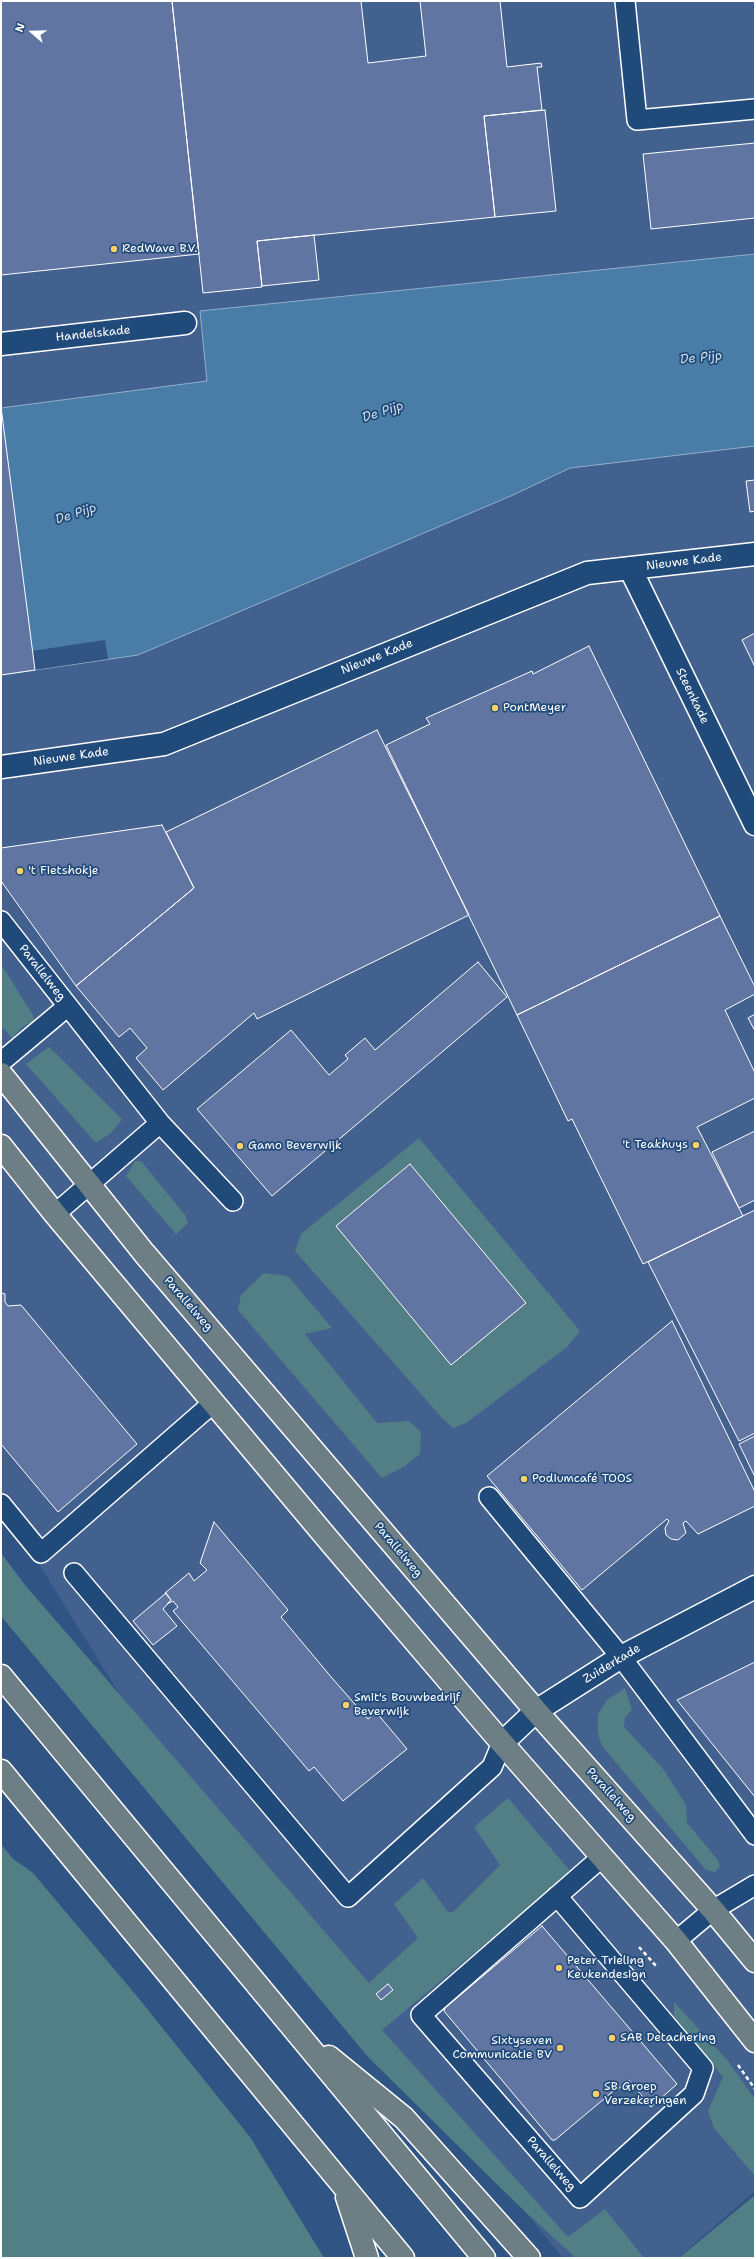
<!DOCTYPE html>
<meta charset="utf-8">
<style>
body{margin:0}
#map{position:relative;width:756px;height:2259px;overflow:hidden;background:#305484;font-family:"Shantell Sans",sans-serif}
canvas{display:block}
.frame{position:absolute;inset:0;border:2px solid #fff;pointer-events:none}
.north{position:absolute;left:12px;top:12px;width:40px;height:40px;-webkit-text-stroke:3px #1f4a7a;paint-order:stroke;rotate:290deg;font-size:11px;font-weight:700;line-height:16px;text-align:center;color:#fff}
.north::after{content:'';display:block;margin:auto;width:14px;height:18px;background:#fff;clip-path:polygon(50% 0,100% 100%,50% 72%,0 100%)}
</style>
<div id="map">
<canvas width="756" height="2259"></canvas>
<div class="frame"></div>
<div class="north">N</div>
</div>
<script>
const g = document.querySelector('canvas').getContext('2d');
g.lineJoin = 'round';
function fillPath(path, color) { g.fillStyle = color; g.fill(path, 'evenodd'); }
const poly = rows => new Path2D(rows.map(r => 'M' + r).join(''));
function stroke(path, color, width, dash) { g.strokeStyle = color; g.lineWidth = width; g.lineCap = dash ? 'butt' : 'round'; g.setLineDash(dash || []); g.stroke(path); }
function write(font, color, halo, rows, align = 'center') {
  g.font = font + ' "Shantell Sans",sans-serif'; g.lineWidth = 3.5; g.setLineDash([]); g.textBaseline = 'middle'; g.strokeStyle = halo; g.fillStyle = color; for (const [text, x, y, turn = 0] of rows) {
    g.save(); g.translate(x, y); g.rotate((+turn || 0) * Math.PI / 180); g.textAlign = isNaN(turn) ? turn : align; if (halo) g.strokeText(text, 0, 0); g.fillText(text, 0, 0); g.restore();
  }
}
const built = poly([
 [1,1,755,1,755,2191,678,2258,563,2258,463,2136,225,1864,1,1503]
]);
const green = poly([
 [1,964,34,1017,33,1022,23,1026,12,1038,1,1026],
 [49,1047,122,1119,111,1133,96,1143,26,1064],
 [419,1138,580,1331,567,1347,466,1423,453,1428,443,1419,295,1251,301,1234],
 [135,1161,141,1161,185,1215,188,1223,176,1234,126,1176],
 [264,1273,288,1276,332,1328,305,1334,377,1423,409,1421,421,1432,420,1454,405,1466,382,1478,238,1310,241,1295],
 [1,1553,25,1585,369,1983,418,1938,394,1904,423,1878,448,1912,453,1912,500,1865,474,1827,508,1798,571,1872,382,2030,568,2237,605,2209,644,2258,576,2258,518,2205,368,2057,1,1616],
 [625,1688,632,1710,625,1717,624,1727,664,1770,686,1805,687,1823,718,1860,720,1866,715,1872,706,1870,602,1746,598,1734,598,1714,607,1700],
 [1,1844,13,1859,32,1872,136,1995,250,2137,324,2258,1,2258],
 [674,2002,728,2061,754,2098,755,2176,714,2128,708,2111,723,2077,674,2016],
 [755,2195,755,2258,679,2258]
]);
const water = poly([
 [755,254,755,446,570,468,513,495,138,655,1,675,1,408,207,381,200,311,755,254]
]);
const pier = poly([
 [105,640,108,659,1,675,25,652]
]);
const building = poly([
 [1,1,172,1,199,254,1,275,1,1],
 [172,1,361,1,368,63,426,56,420,1,500,1,507,67,541,63,542,67,537,67,542,110,484,116,495,217,257,241,262,287,203,293,172,1],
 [545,110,556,211,495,217,484,116,545,110],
 [755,143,755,218,651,229,643,154,755,143],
 [314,235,319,280,262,286,257,241,314,235],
 [1,407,35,670,1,675,1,407],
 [755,480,755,511,750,512,746,481,755,480],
 [755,633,755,667,742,640,755,633],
 [589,646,720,916,517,1015,386,745,430,724,426,718,532,671,533,674,589,646],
 [377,730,469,915,257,1019,254,1013,163,1090,136,1058,147,1048,130,1028,119,1037,76,986,194,888,166,832,377,730],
 [162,825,194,888,76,986,1,881,1,848,162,825],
 [720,916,755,987,755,994,725,1010,755,1073,755,1098,697,1127,743,1216,643,1264,572,1119,568,1121,517,1015,720,916],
 [478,962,507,997,272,1196,197,1109,291,1030,329,1075,348,1059,345,1055,365,1038,375,1050,478,962],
 [755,1014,755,1031,748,1018,755,1014],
 [755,1131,755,1200,739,1208,712,1152,755,1131],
 [410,1164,526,1303,451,1365,336,1226,410,1164],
 [755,1210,755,1433,739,1441,648,1262,755,1210],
 [1,1293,5,1294,5,1302,8,1306,21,1305,137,1444,58,1512,1,1444,1,1293],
 [672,1321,755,1492,755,1506,698,1534,686,1521,683,1523,686,1533,678,1540,671,1539,666,1535,665,1528,669,1521,667,1519,582,1590,487,1476,672,1321],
 [755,1436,755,1477,739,1444,755,1436],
 [214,1522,288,1610,281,1617,332,1678,368,1719,376,1712,407,1749,343,1801,314,1767,309,1771,173,1611,178,1607,173,1601,167,1604,171,1600,165,1593,189,1573,194,1581,207,1570,200,1563,214,1522],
 [166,1593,171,1600,163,1609,177,1626,153,1645,133,1621,166,1593],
 [755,1662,755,1797,677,1700,755,1662],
 [542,1926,677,2084,651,2107,629,2080,618,2089,617,2088,555,2140,552,2140,444,2011,445,2008,542,1926],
 [388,1984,393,1990,381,2000,376,1994,388,1984]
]);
const path = poly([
 [639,1947,657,1967],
 [738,2065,755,2089]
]);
const lane = poly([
 [625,1,637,120,755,109],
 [1,921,160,1123,55,1214],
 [1,1062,68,1006],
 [160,1123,233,1201],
 [489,1497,621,1657,755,1835],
 [1,1504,41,1553,213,1403],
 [74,1573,348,1897,492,1767,502,1743],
 [557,1896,703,2068,694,2094,580,2198,421,2015,602,1857],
 [676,1941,713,1910,755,1885]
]);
const street = poly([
 [1,344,185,323],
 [630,568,755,824],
 [1,767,164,744,587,573,755,554],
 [502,1743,536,1711,621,1657,755,1587]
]);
const primary = poly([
 [1,1074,144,1253,536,1711,713,1910,755,1961],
 [1,1146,55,1214,332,1544,502,1743,676,1941,755,2041]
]);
const highway = poly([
 [1,1676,484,2258],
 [1,1771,403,2258],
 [329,2057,404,2118,529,2258],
 [347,2197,367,2258]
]);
const markers = [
 [114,249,4,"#ffd166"],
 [495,708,4,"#ffd166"],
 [20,871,4,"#ffd166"],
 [696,1145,4,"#ffd166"],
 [240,1146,4,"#ffd166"],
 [524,1479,4,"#ffd166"],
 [346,1705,4,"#ffd166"],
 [559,1968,4,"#ffd166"],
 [612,2038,4,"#ffd166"],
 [560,2048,4,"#ffd166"],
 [596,2094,4,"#ffd166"]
];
const poiNames = [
 ["RedWave B.V.",122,249],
 ["PontMeyer",503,708],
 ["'t Fietshokje",28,871],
 ["'t Teakhuys",688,1145,"right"],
 ["Gamo Beverwijk",248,1146],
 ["Podiumcafé TOOS",532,1479],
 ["Smit's Bouwbedrijf",354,1698],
 ["Beverwijk",354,1712],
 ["Peter Trieling",567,1961],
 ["Keukendesign",567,1975],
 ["SAB Detachering",620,2038],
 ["Sixtyseven",552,2041,"right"],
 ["Communicatie BV",552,2055,"right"],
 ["SB Groep",604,2087],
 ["Verzekeringen",604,2101]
];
const streetNames = [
 ["Handelskade",93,334,-6],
 ["Nieuwe Kade",684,562,-7],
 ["Nieuwe Kade",377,657,-22],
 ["Steenkade",692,696,64],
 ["Nieuwe Kade",71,757,-8],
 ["Parallelweg",42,973,52],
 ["Parallelweg",188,1304,49],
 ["Parallelweg",398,1550,50],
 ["Zuiderkade",612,1664,-31],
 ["Parallelweg",611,1795,48],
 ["Parallelweg",551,2164,49]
];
const waterNames = [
 ["De Pijp",701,358,-6],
 ["De Pijp",383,412,-18],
 ["De Pijp",76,514,-18]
];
fillPath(built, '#43618f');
fillPath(green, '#527e86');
fillPath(water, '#497ca6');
stroke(water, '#92b0ca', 1);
fillPath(pier, '#305484');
fillPath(building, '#6175a2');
stroke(building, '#fff', 1);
stroke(lane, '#fff', 22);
stroke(street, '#fff', 25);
stroke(primary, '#fff', 25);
stroke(highway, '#fff', 25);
stroke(path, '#fff', 2.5, [4, 3]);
stroke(lane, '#1f4a7a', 19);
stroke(street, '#1f4a7a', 22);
stroke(primary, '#6d7e84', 22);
stroke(highway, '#6d7e84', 22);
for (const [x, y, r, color] of markers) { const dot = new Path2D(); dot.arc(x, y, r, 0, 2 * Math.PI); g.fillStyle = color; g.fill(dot); stroke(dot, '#1f4a7a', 1.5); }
write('12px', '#fff', '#1f4a7a', poiNames, 'left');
write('12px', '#fff', '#1f4a7a', streetNames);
write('italic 13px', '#d2dee9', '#1f4a7a', waterNames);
</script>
